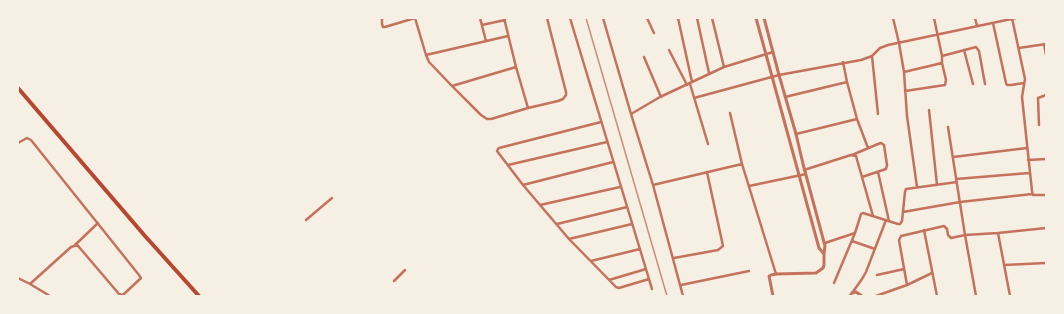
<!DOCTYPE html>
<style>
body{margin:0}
#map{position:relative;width:1064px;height:314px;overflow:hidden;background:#f6efe4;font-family:"DM Sans",sans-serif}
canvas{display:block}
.frame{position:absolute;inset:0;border:19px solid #f6efe4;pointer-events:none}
</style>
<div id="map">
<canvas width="1064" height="314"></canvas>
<div class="frame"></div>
</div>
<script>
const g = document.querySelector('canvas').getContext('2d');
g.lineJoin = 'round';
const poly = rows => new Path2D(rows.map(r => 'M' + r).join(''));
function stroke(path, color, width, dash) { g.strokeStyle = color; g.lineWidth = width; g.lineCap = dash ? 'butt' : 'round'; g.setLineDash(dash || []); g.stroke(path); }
const minor = poly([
 [382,18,382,24,383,27,385,27,415,18],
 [415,18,426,55,429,62,452,86,481,115,487,119,491,119,528,108,558,101,563,99,566,95,566,92,547,18],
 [480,18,486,41],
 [504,18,516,67,528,108],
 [570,18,652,289],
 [603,18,631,114,653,185,683,296],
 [647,18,654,33],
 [678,18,692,82],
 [697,18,709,73],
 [712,18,724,67],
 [893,18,899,43,904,72,907,116,917,187],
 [975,18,977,26],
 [1012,18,1025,79,1022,97,1032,191,1033,195,1046,195],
 [993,23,1006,83,1007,85,1011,85,1024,83],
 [482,25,505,20],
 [1044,44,1046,55],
 [1019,48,1046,44],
 [669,50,687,85],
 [964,50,973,84],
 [426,55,508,36],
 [872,56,878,114],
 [942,56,976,47,979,51,985,84],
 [644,57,661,97],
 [843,62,847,82,857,119,868,148],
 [904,72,942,63,942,56,934,18],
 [690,84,708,144],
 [452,86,516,67],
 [905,91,945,85,946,80,942,63],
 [785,97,847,82],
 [694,98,779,75,861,60,872,56,880,48,888,45,1016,18],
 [929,110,937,185],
 [730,113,742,164,776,274],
 [631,114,660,97,724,67,773,52],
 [601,122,499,148,498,149,497,151,523,185,569,239,616,287,619,288,649,279],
 [1039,125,1038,98,1046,95],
 [948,127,965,235,976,296],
 [796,134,857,119],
 [18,143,27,138,31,140,139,275,141,278,124,294,123,295,119,294,79,247,77,245,71,247,30,284],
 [852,155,878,144,881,143,884,145,887,165,886,169,862,177],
 [953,157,1027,148],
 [1028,160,1046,159],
 [508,165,607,142],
 [804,170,851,155,856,156,873,216],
 [878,172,889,221],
 [956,179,1029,173],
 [523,185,613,162],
 [653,185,742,164],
 [749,186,806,174],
 [540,205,620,187],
 [903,212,960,202,1032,194],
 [306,220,332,198],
 [557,224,627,207],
 [924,230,937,296],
 [998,233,1010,296],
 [569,239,632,224],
 [852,241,875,249],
 [825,243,855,233],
 [75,245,98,223],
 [674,258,718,250,723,246,707,172],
 [591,261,640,249],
 [1004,265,1046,263],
 [877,275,904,269],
 [18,278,30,284,50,296],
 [609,280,646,269],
 [394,281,405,270],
 [834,283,855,233,861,214,863,213,898,224,900,224,902,221,905,192,906,189,957,182],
 [681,285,749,271],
 [907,285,899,240,901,236,944,226,947,229,948,235,951,238,965,235,998,233,1046,228],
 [852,293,862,279,866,272,886,220],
 [876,296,907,285,932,273]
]);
const tertiary = poly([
 [756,18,819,248,824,254],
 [764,18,779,75,796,134,803,164,825,246,824,254,824,265,823,268,816,273,776,274,771,275,769,276,773,296],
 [850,296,852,293,856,292,862,296]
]);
const primary = poly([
 [18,88,145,236,199,296]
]);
const rail = poly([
 [586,18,667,296]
]);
stroke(minor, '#c5725c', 2.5);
stroke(tertiary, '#c5725c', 3);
stroke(primary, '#b5482f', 4);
stroke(rail, '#cf8b77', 1.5);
</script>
